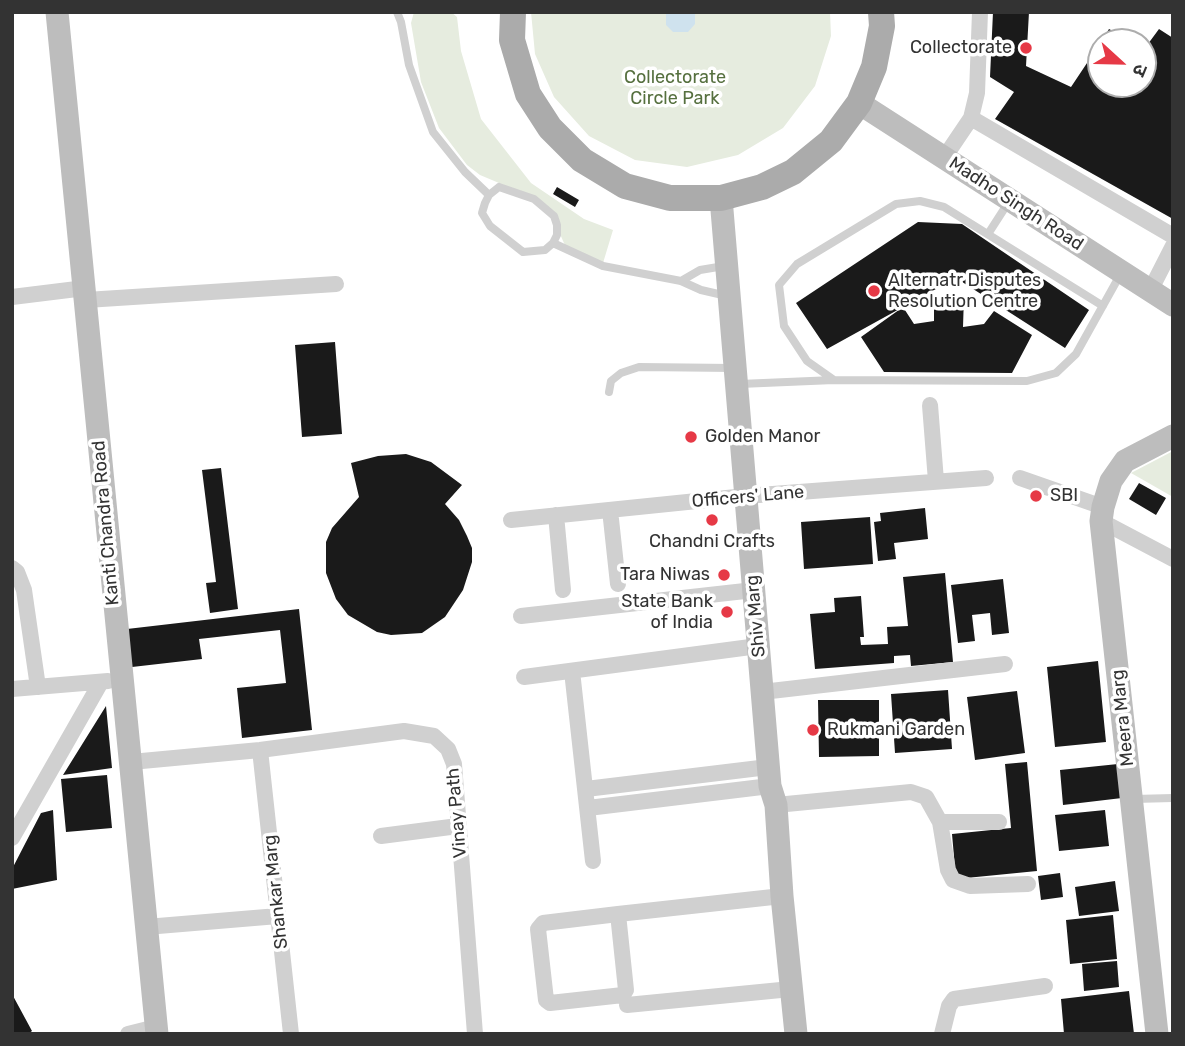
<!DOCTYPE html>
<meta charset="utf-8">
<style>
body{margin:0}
#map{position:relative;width:1185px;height:1046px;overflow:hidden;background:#fff;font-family:Rubik,"Noto Sans Devanagari",sans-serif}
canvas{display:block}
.frame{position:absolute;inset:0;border:14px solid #333;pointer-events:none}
.north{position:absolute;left:1087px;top:28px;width:70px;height:70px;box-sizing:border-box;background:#fff;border:2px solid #adadad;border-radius:50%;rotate:112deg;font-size:19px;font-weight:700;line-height:28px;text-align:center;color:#333}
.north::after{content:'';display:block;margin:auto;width:24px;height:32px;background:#e63946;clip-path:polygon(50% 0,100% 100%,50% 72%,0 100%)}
</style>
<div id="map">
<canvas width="1185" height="1046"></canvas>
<div class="frame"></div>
<div class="north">उ</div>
</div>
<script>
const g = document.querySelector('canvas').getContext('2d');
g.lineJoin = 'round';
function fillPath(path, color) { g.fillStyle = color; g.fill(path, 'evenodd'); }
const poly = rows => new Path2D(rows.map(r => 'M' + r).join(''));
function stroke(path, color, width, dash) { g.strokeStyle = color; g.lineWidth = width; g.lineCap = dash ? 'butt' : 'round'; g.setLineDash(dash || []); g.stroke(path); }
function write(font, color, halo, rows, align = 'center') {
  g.font = font + ' Rubik,sans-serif'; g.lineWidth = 7; g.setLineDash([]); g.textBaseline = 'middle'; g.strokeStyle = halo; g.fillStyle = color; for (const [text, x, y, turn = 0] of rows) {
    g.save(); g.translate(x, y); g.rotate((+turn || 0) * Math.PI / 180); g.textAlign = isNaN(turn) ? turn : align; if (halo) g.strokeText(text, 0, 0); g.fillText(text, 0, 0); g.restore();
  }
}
const green = poly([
 [414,12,451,12,457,17,461,51,481,119,531,183,584,219,613,230,603,263,567,250,553,218,518,191,480,175,467,165,439,128,421,82,411,23],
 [531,12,830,12,831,36,815,86,783,128,738,155,687,167,635,160,589,136,554,97,535,54],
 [1173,451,1173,497,1131,473]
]);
const water = poly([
 [666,12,695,12,695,24,688,32,673,32,666,25]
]);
const building = poly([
 [993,12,1029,12,1026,66,1071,87,1101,42,1101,84,1143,84,1143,47,1145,48,1159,29,1173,38,1173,219,995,119,1014,92,990,77],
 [1109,29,1134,42,1101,42],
 [557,187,579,200,575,207,553,194],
 [918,222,962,224,1089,310,1065,348,956,278,903,307,914,324,934,321,934,300,964,296,963,327,984,324,994,311,1032,335,1012,373,884,372,861,337,903,307,827,349,796,303],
 [335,342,342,434,302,437,295,345],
 [406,454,431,462,462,485,445,504,459,520,467,536,472,548,472,562,463,590,445,617,422,633,391,635,377,632,348,615,336,599,326,573,326,542,332,528,359,497,351,463,378,456],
 [221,468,238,609,210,613,206,583,216,582,202,470],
 [1139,483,1166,498,1156,515,1129,499],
 [925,508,928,539,894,543,896,559,878,561,874,522,881,521,880,513],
 [870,517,873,564,804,569,801,522],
 [945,573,953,662,911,666,910,655,894,656,894,663,815,669,810,614,835,612,834,598,861,596,864,637,860,637,861,645,888,644,887,627,908,626,903,577],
 [1003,579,1009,633,992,635,990,613,972,615,975,641,958,643,951,585],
 [299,609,312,730,242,738,237,688,286,683,280,630,199,639,202,659,132,667,127,629],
 [1098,661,1106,742,1055,747,1047,667],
 [948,690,952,749,895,753,891,694],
 [1017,691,1025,753,975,760,967,697],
 [818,700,879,700,879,756,819,757],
 [106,706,112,768,63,775],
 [1027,762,1037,871,956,879,952,834,1011,828,1005,764],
 [1118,764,1122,798,1063,805,1060,770],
 [107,775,112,828,66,832,61,779],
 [53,810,57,880,12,889,12,869,41,813],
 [1105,810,1109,846,1059,851,1055,815],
 [1060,873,1063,897,1041,900,1038,876],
 [1115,881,1119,911,1079,916,1075,887],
 [1113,915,1117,959,1070,964,1066,920],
 [1117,961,1119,987,1084,991,1082,964],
 [1129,991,1134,1034,1064,1034,1061,999],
 [12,994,32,1031,28,1034,12,1034]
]);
const lane = poly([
 [397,12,401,22,409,65,433,132,465,172,489,195],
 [499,187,534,199,554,216,557,225,557,235,553,243,545,250,523,252,490,226,482,213,485,203,489,195,499,187],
 [988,234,1008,203],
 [553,243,603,266,681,281,701,290,727,296],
 [681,281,700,270,724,266],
 [1103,306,944,207,920,201,896,204,797,264,779,285,784,326,807,361,834,380,1027,381,1056,373,1076,354,1120,275],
 [740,384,834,380],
 [609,392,611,381,621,373,639,367,733,368],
 [1134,799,1173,798]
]);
const street = poly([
 [971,118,1173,236],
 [944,158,971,118,977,93,980,12],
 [1150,291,1173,246],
 [12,297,85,288],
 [86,300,336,284],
 [930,405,936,481],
 [1020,478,1103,507],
 [610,510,618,584],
 [556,515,563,590],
 [511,520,746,496,986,478],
 [1101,521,1173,559],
 [12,568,17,572,24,590,38,687],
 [521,616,754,590],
 [572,671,593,861],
 [524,677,758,646],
 [12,689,108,681],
 [762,692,1005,664],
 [260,750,291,1034],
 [131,762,260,750,404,731,434,736,448,749,454,764,475,1034],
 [586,789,768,767],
 [776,805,911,792,926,797,940,822,948,870,953,880,970,886,1028,884],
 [588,808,770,786],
 [940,822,999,822],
 [381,836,458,826],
 [12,838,101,682],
 [618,914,626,990,623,995,550,1003,546,1000,538,929,543,923,618,914,782,896],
 [146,927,278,916],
 [627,1005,791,989],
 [128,1034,156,1027],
 [942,1034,949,1006,954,999,1045,986]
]);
const secondary = poly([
 [57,12,157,1034],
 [859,103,1173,305],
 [721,198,770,786,776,805,782,896,796,1034],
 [1157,1034,1101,521,1103,507,1111,481,1125,461,1173,436]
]);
const primary = poly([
 [513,12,512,40,528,94,550,128,582,160,625,186,670,198,721,198,762,187,793,172,831,141,859,103,874,67,882,26,881,12]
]);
const markers = [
 [1026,48,7,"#e63946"],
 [874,291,7,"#e63946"],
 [691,437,7,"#e63946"],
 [1036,496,7,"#e63946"],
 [712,520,7,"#e63946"],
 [724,575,7,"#e63946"],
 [727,612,7,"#e63946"],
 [813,730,7,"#e63946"]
];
const poiNames = [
 ["Collectorate",1012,48,"right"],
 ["Alternatr Disputes",888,281],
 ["Resolution Centre",888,302],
 ["Golden Manor",705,437],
 ["SBI",1050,496],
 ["Chandni Crafts",712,542,"center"],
 ["Tara Niwas",710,575,"right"],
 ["State Bank",713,602,"right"],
 ["of India",713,623,"right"],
 ["Rukmani Garden",827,730]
];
const parkNames = [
 ["Collectorate",675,78],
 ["Circle Park",675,99]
];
const streetNames = [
 ["Madho Singh Road",1016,204,33],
 ["Officers' Lane",748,497,-5],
 ["Kanti Chandra Road",106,523,-95],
 ["Shiv Marg",756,616,-95],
 ["Meera Marg",1123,718,-96],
 ["Vinay Path",457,813,-95],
 ["Shankar Marg",276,892,-96]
];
fillPath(green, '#e6ecdf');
fillPath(water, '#cfe2ee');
fillPath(building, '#1a1a1a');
stroke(lane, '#d0d0d0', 8);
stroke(street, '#d0d0d0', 16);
stroke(secondary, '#bdbdbd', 23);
stroke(primary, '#ababab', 26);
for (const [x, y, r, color] of markers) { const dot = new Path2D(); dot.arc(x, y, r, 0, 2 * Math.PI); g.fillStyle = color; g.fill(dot); stroke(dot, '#fff', 2.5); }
write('18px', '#333', '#fff', poiNames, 'left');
write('18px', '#56703f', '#fff', parkNames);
write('18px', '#333', '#fff', streetNames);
</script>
